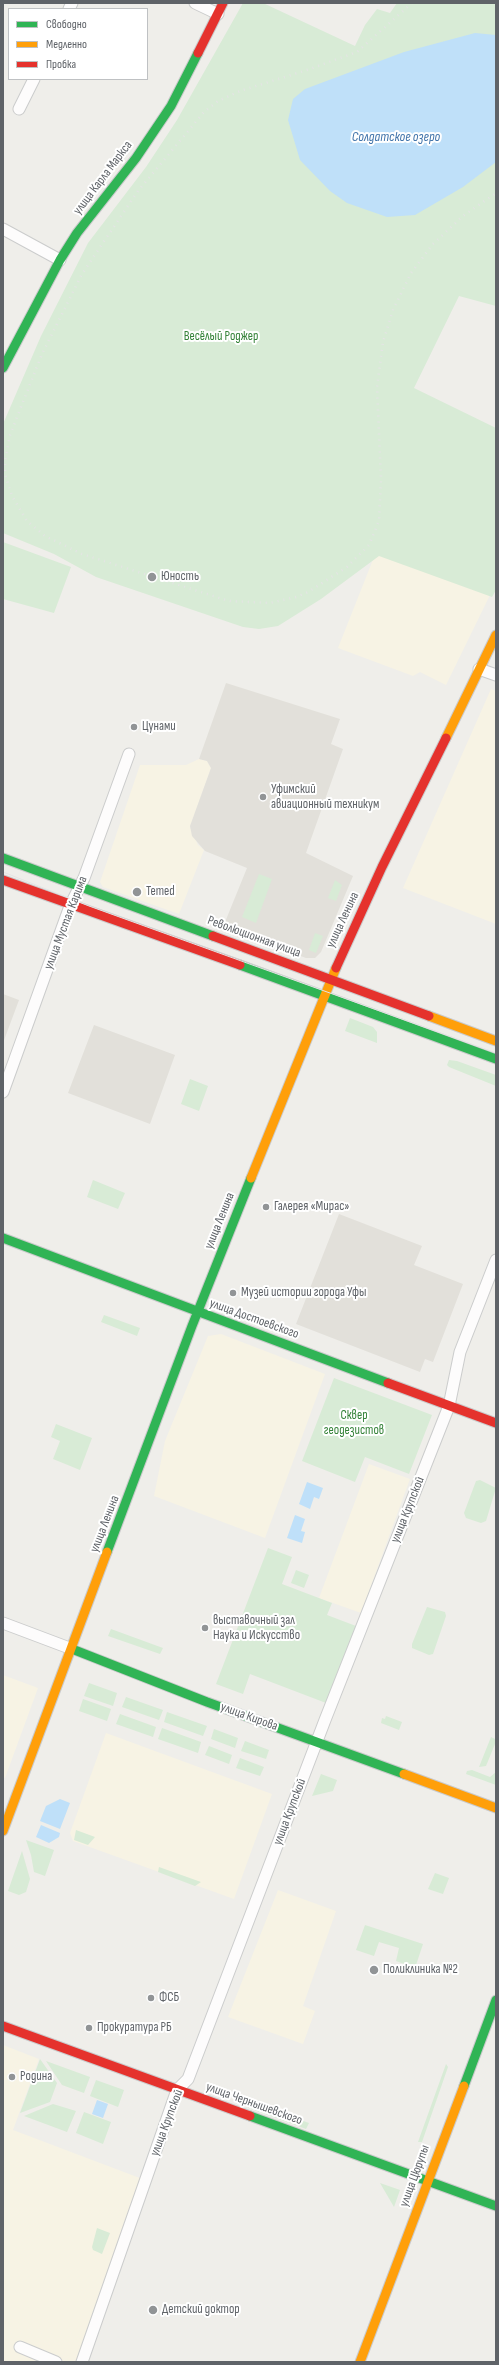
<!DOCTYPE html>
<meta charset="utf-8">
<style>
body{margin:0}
#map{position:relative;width:499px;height:2365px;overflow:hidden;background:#efeeea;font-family:"Sofia Sans Condensed",sans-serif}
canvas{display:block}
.frame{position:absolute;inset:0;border:4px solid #5f6368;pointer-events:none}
.legend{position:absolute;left:8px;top:8px;width:140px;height:72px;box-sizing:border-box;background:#fff;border:1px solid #bfc1c3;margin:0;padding:5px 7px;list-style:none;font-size:12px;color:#5f6368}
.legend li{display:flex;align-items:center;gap:8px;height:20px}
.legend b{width:20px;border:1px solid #bfc1c3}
</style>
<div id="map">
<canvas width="499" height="2365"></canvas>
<div class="frame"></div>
<ul class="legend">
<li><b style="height:5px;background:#30b455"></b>Свободно</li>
<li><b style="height:5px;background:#ff9f0a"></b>Медленно</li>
<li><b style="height:5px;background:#e5322d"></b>Пробка</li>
</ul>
</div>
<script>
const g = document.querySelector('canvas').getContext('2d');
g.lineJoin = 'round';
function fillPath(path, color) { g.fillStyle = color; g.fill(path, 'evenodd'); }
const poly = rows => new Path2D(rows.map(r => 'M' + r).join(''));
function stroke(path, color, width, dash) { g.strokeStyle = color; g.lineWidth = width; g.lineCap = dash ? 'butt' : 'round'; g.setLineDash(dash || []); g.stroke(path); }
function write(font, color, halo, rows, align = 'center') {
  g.font = font + ' "Sofia Sans Condensed",sans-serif'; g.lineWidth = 4; g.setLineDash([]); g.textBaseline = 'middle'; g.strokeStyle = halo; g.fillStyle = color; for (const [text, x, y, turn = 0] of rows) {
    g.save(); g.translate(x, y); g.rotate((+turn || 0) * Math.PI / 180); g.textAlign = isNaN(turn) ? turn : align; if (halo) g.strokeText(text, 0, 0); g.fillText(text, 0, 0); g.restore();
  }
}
const commercial = poly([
 [376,552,490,595,446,685,420,672,413,676,338,648],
 [491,689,496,691,496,924,403,888],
 [199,759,207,761,211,768,190,827,198,845,204,850,179,914,103,887,100,882,140,765,186,765],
 [221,1334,325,1374,265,1538,154,1496,165,1441,208,1336],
 [369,1464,410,1479,361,1613,319,1598],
 [3,1675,38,1688,5,1778,3,1777],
 [106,1733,272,1794,234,1899,73,1841,70,1833],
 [278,1890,336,1911,303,2006,315,2011,303,2044,228,2017],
 [3,2045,39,2059,13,2130,145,2180,76,2362,3,2362]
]);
const education = poly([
 [226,683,340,719,331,744,343,749,306,853,353,876,321,952,315,958,306,958,223,927,247,868,205,851,192,836,190,826,211,768,207,761,199,759],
 [3,994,19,1000,3,1043],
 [94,1025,175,1055,150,1124,68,1093],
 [339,1214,422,1246,414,1265,463,1284,433,1362,425,1359,420,1372,296,1324]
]);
const green = poly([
 [243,3,263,3,355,46,365,25,377,9,390,13,397,3,496,3,496,306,459,296,414,388,496,428,496,590,492,597,379,556,321,599,278,626,259,629,243,627,96,577,54,554,3,533,3,424,41,336,88,243,146,167,177,120],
 [3,542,71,567,54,613,3,599],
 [259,874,272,879,256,923,242,917],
 [335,880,342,885,336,901,328,898],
 [315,933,323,936,316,953,309,950],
 [350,1018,373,1027,377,1032,377,1043,345,1031],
 [449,1060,457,1061,496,1075,496,1086,449,1067,447,1065],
 [190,1079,208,1086,199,1111,181,1104],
 [93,1180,125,1193,118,1209,87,1197],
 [104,1315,140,1328,137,1336,101,1322],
 [334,1378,432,1415,409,1474,365,1457,355,1482,302,1461],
 [56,1424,92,1438,80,1470,53,1459,60,1441,51,1437],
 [480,1480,496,1488,486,1521,481,1523,466,1518,464,1513,476,1481],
 [268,1548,292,1557,282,1584,332,1603,327,1615,356,1626,326,1703,250,1674,243,1694,216,1684],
 [296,1570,309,1575,304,1588,291,1583],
 [427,1607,445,1612,446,1616,433,1654,429,1655,412,1648,412,1644],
 [111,1629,163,1648,160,1654,108,1636],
 [89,1683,117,1693,113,1706,84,1696],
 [126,1697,163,1710,159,1720,122,1707],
 [83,1699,111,1709,107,1721,79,1711],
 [167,1712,207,1726,203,1736,164,1722],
 [120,1714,156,1727,153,1737,116,1724],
 [386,1716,402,1722,399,1730,381,1723,382,1718,385,1719],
 [162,1728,201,1742,198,1753,158,1739],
 [214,1729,238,1738,235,1748,211,1739],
 [491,1737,495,1739,495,1744,486,1766,479,1767],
 [245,1741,269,1750,266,1759,241,1751],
 [209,1746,232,1755,229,1764,205,1755],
 [240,1758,264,1767,260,1776,236,1768],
 [472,1770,490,1777,496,1772,496,1785,466,1774,467,1771],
 [321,1774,337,1780,333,1791,312,1796],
 [76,1830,95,1837,88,1845,74,1840],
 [26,1840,54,1850,45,1876,34,1872,31,1855],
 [22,1851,30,1879,26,1892,19,1895,8,1891],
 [159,1867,201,1882,195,1886,158,1872],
 [435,1873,449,1878,443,1894,428,1889],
 [365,1925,423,1944,415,1968,396,1961,399,1948,379,1942,374,1956,356,1950],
 [40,2059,57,2083,50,2102,20,2113],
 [46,2061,90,2077,84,2093,62,2085],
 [446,2064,448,2067,422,2142,418,2142],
 [96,2080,124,2090,118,2107,90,2096],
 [248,2101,309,2123,306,2129,246,2107],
 [53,2104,76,2111,67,2132,24,2116],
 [84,2112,111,2122,103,2144,76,2133],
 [380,2183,400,2190,394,2207],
 [97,2228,110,2233,102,2254,93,2250,92,2247]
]);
const water = poly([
 [475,33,496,35,496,162,463,187,415,215,387,217,347,203,330,191,300,160,288,120,293,99,305,89,404,52],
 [307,1482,323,1488,319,1499,314,1497,310,1509,299,1504],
 [295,1515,305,1519,301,1531,305,1532,302,1543,287,1538],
 [60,1799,70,1803,60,1829,40,1821,46,1806],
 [41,1825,60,1833,59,1837,49,1843,36,1837],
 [97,2100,108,2104,103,2118,92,2114]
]);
const street = poly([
 [195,3,218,14],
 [69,9,72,3],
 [19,109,34,79],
 [3,229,60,260],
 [479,669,496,675],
 [3,1092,70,906,84,878,129,754],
 [3,1623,72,1649],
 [20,2347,56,2362],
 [82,2362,177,2090,188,2079,325,1720,449,1406,460,1352,496,1260]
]);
const fast = poly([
 [3,368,60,260,77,233,136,158,171,106,198,53],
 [3,858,213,936],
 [240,965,496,1059],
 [3,1238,388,1383],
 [107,1552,192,1326,251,1178],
 [72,1649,207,1702,404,1774],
 [464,2086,496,2000],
 [250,2116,496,2206]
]);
const slow = poly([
 [446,738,496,635],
 [429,1016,496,1041],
 [251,1178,336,968],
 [404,1774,496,1808],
 [3,1831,107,1552],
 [360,2362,464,2086]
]);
const jam = poly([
 [198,53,223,3],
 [3,880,240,965],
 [213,936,429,1016],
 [336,968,382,867,446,738],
 [388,1383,496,1423],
 [3,2026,250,2116]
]);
const tram = poly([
 [3,872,89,906,496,1053]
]);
const rail = poly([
 [412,3,357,52,304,71,240,91,218,101,204,112,138,191,82,274,42,354,10,435,5,461,5,474,12,496,27,521,45,536,82,554,229,601,270,603,296,597,308,592,347,567,369,545,379,521,381,479,377,387,383,342,393,310,411,273,433,244,463,216,496,193]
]);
const markers = [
 [152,577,5,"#919496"],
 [134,727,4,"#919496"],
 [263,797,4,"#919496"],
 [137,892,5,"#919496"],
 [266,1207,4,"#919496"],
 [233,1293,4,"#919496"],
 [205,1628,4,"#919496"],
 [374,1970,5,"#919496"],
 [151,1998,4,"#919496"],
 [89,2028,4,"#919496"],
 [12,2077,4,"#919496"],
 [153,2310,5,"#919496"]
];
const streetNames = [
 ["улица Карла Маркса",103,178,-53],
 ["улица Ленина",343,920,-65],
 ["улица Мустая Карима",66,923,-69],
 ["Революционная улица",254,937,20],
 ["улица Ленина",220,1221,-68],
 ["улица Достоевского",254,1319,20],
 ["улица Крупской",408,1510,-68],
 ["улица Ленина",105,1524,-69],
 ["улица Кирова",249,1717,20],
 ["улица Крупской",290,1812,-69],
 ["улица Чернышевского",254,2104,20],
 ["улица Крупской",167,2123,-69],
 ["улица Цюрупы",415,2176,-70]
];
const parkNames = [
 ["Весёлый Роджер",221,337],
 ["Сквер",354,1416],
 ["геодезистов",354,1431]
];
const poiNames = [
 ["Юность",161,577],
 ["Цунами",142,727],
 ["Уфимский",271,790],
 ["авиационный техникум",271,805],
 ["Temed",146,892],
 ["Галерея «Мирас»",274,1207],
 ["Музей истории города Уфы",241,1293],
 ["выставочный зал",213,1621],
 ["Наука и Искусство",213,1636],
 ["Поликлиника №2",383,1970],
 ["ФСБ",159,1998],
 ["Прокуратура РБ",97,2028],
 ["Родина",20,2077],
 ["Детский доктор",162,2310]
];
const waterNames = [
 ["Солдатское озеро",396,137]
];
fillPath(commercial, '#f7f3e4');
fillPath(education, '#e2e0da');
fillPath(green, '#d8ebd6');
fillPath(water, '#bfe0f9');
stroke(street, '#cbcccc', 13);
stroke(fast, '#cacacb', 11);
stroke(slow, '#cacacb', 11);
stroke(jam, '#cacacb', 11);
stroke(street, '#fdfcfc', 11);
stroke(fast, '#30b455', 9);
stroke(slow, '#ff9f0a', 9);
stroke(jam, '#e5322d', 9);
stroke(tram, '#e4e4e4', 1);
stroke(rail, '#e4e4e4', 2.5, [1, 5]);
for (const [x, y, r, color] of markers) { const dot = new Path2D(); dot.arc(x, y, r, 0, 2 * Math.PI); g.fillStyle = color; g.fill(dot); stroke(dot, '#fff', 1.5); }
write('13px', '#5f6368', '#fff', streetNames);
write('13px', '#348238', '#fff', parkNames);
write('13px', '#5f6368', '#fff', poiNames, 'left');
write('italic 14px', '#4174aa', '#fff', waterNames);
</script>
